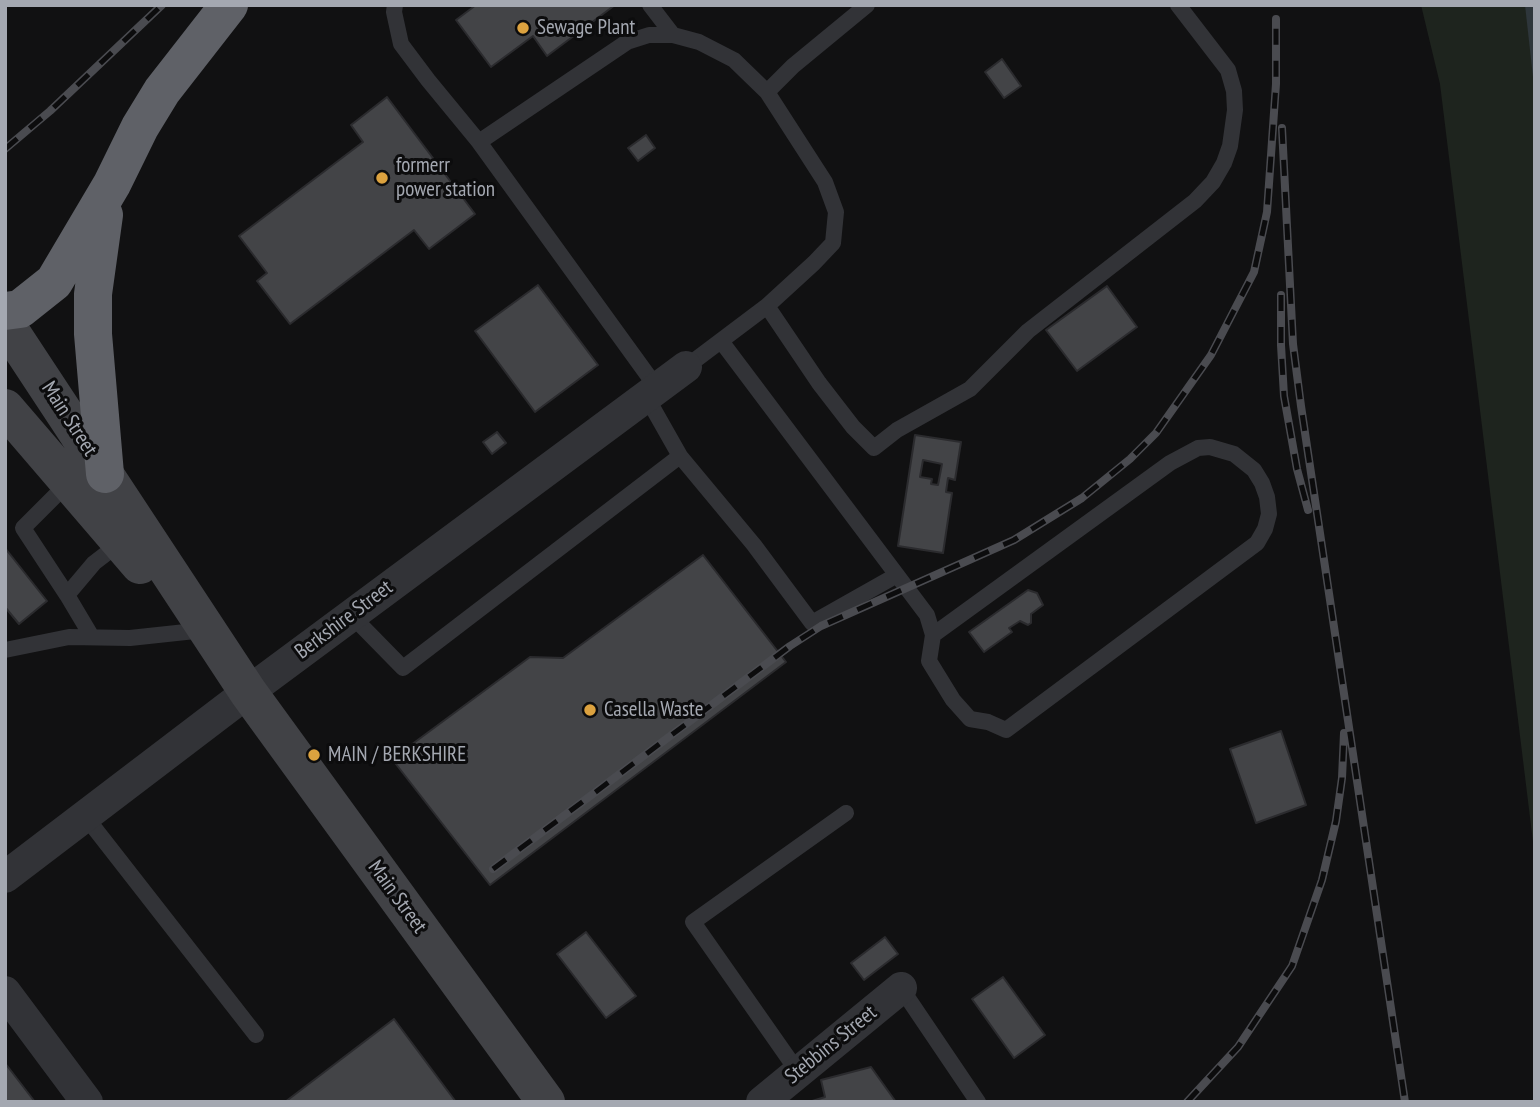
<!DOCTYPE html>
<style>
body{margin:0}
#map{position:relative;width:1540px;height:1107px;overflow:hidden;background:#111112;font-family:"PT Sans Narrow",sans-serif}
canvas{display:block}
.frame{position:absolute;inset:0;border:7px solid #a4a8b1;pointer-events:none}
</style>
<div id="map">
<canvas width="1540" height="1107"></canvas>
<div class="frame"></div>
</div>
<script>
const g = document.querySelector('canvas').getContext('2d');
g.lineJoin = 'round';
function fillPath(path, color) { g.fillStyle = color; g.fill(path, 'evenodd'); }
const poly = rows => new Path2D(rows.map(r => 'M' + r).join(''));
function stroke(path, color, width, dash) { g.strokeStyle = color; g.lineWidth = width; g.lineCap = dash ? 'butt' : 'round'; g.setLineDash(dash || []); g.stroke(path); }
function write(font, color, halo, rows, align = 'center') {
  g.font = font + ' "PT Sans Narrow",sans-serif'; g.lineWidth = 6; g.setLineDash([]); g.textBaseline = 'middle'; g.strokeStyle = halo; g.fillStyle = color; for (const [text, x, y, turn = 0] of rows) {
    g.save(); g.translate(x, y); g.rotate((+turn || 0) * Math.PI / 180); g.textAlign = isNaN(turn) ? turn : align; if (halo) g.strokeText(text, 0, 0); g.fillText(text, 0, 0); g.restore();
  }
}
const green = poly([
 [1421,5,1527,5,1535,75,1535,858,1440,84]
]);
const water = poly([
 [1525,5,1535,5,1535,95]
]);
const building = poly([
 [476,5,615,5,547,56,533,36,491,67,456,20,476,5],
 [1002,59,1021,86,1004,98,985,72,1002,59],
 [387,97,475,214,429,249,414,230,290,324,257,281,267,273,239,236,363,142,351,125,387,97],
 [646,135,655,148,638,161,628,148,646,135],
 [538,285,598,365,535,412,475,331,538,285],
 [1107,286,1137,327,1077,371,1046,330,1107,286],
 [497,432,506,443,492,454,483,442,497,432],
 [915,435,961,442,955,480,948,478,946,492,952,493,943,553,898,546,915,435],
 [923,460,942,464,938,485,931,484,932,479,920,477,923,460],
 [5,548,47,601,19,624,5,607,5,548],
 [703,555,786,662,490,885,392,759,530,657,563,658,703,555],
 [1028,590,1037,593,1043,605,1031,614,1031,623,1028,625,1020,621,1009,628,1012,632,984,652,969,632,1028,590],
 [1281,731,1306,805,1256,823,1230,749,1281,731],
 [586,932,636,996,606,1018,557,954,586,932],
 [885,937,898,954,864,980,851,963,885,937],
 [1003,977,1045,1035,1014,1058,972,999,1003,977],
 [394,1019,456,1102,285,1102,394,1019],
 [5,1063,35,1102,5,1102,5,1063],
 [871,1067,896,1102,809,1102,825,1097,821,1080,871,1067]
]);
const lane = poly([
 [395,5,394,12,401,44,428,80,479,142,657,388],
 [650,5,673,35],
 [767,92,793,66,867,5],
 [479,142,627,42,649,35,673,35,699,42,734,60,767,92,825,182,836,212,833,243,814,263,767,306,686,367],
 [767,306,819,383,853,427,874,448,897,430,970,389,1028,331,1195,201,1213,182,1224,163,1230,146,1235,110,1234,91,1228,70,1178,5],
 [721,341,927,615,933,635,929,661,953,700,970,719,988,722,1006,730,1257,543,1265,529,1269,514,1267,497,1262,483,1254,470,1234,454,1210,447,1198,448,1170,463,933,635],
 [646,396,680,456],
 [67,595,23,528,69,482],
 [351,615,403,668,680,456,754,545,812,623,897,575],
 [92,637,67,595,94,563,120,543],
 [5,650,69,637,130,638,195,631],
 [85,816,256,1035],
 [901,988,978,1102],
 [798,1072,693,922,846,813]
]);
const street = poly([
 [5,877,248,692,686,367],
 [5,992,87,1102],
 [762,1102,901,988]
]);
const secondary = poly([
 [5,323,248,692,546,1102],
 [5,408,140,565]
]);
const highway = poly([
 [104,215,93,294,93,334,105,474],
 [5,311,20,309,54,282,112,184,140,127,162,91,229,5]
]);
const rail = poly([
 [1282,128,1293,344,1301,406,1405,1102],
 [5,149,50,111,162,5],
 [1281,295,1281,345,1284,396,1297,469,1308,510],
 [493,869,790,646,821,626,1014,540,1082,498,1130,459,1156,433,1211,355,1254,272,1267,212,1276,84,1276,19],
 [1187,1102,1238,1047,1292,966,1322,880,1336,821,1342,778,1344,733]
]);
const markers = [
 [523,28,7,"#dca23f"],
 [382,178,7,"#dca23f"],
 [590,710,7,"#dca23f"],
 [314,755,7,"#dca23f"]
];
const poiNames = [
 ["Sewage Plant",537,28],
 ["formerr",396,166],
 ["power station",396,190],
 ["Casella Waste",604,710],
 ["MAIN / BERKSHIRE",328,755]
];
const streetNames = [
 ["Main Street",69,419,57],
 ["Berkshire Street",344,620,-37],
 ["Main Street",397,897,54],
 ["Stebbins Street",831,1045,-39]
];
fillPath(green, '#1e241e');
fillPath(water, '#2e363b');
fillPath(building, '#434447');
stroke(building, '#2b2b2e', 2);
stroke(lane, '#323337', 16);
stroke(street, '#323337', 32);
stroke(secondary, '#414246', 38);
stroke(highway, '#5f6167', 38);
stroke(rail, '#4a4b50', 8);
stroke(rail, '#0c0c0d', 5, [16]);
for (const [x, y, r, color] of markers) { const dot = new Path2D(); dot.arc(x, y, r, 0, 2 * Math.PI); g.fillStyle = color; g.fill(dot); stroke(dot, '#0c0c0d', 2.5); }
write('21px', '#a4a8b1', '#0c0c0d', poiNames, 'left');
write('21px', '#a4a8b1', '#0c0c0d', streetNames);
</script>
